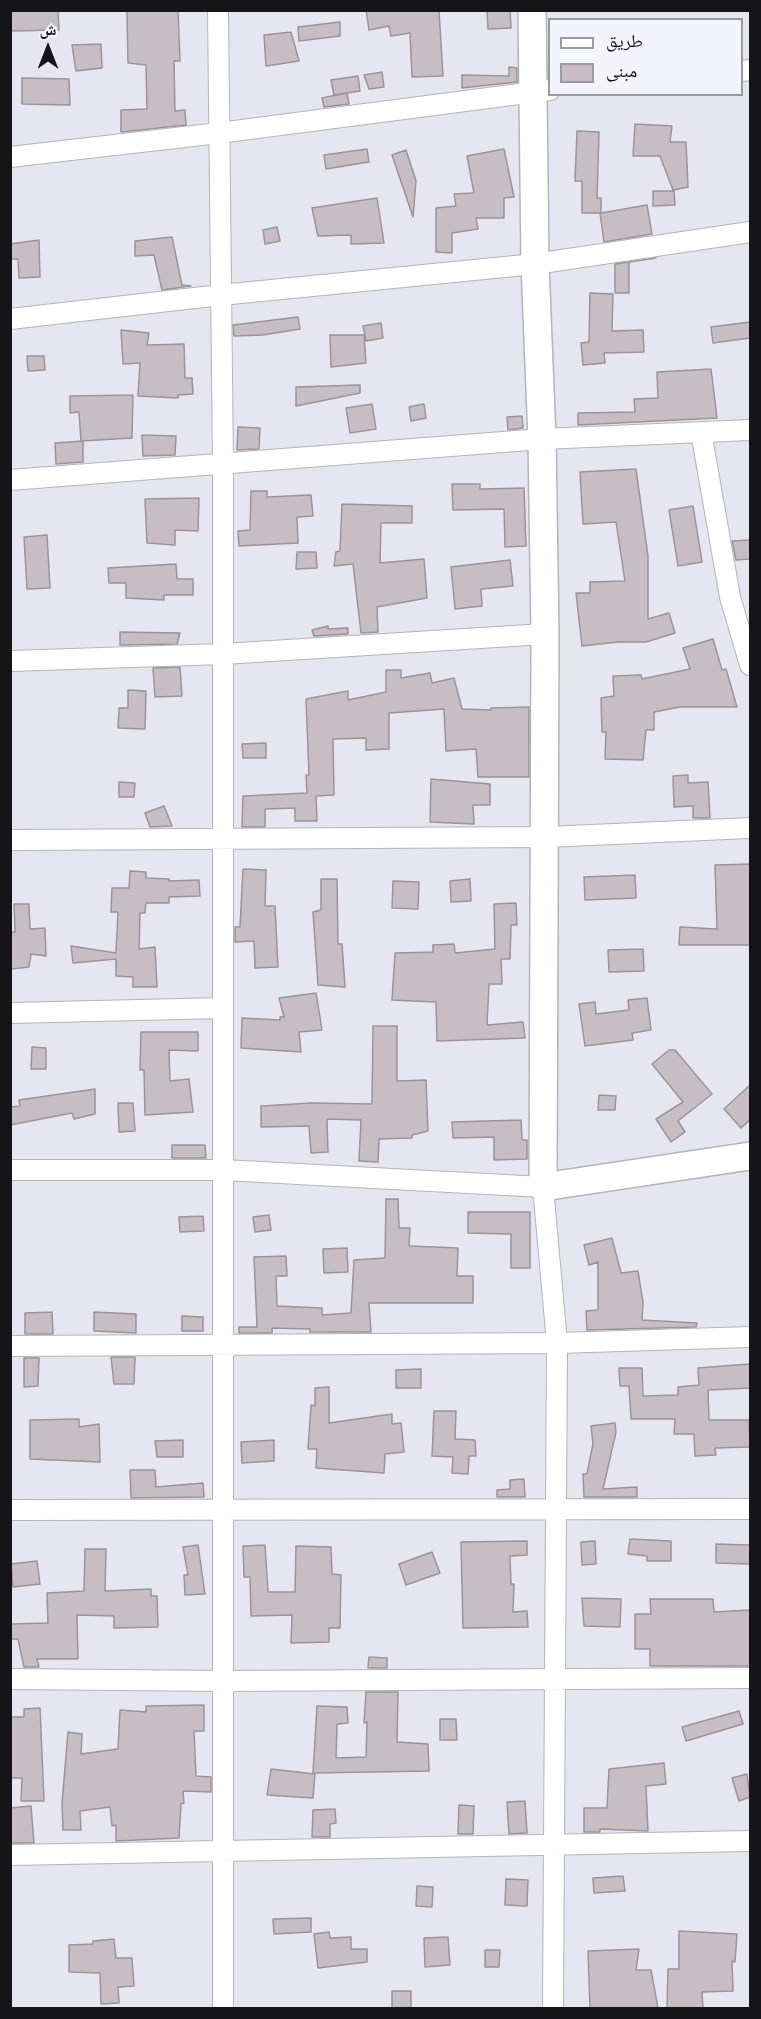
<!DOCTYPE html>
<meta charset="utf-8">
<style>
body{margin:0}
#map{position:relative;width:761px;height:2019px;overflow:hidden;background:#e6e6f0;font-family:"Times New Roman","Noto Naskh Arabic",serif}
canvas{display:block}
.frame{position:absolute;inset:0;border:12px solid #151518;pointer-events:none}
.legend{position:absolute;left:548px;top:18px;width:195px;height:78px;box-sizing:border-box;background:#f3f4fd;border:2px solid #9a9ba1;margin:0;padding:8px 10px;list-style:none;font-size:18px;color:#151518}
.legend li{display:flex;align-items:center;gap:12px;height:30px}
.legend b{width:30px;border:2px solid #9a9ba1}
.north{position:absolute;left:18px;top:18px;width:60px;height:60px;-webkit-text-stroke:4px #f3f4fd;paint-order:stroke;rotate:0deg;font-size:16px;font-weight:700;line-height:24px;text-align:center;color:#151518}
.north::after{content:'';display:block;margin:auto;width:21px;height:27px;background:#151518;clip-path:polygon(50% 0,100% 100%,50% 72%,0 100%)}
</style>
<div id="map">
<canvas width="761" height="2019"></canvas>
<div class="frame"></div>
<ul class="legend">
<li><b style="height:8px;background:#fff"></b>طريق</li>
<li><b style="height:16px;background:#c7bec4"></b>مبنى</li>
</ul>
<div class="north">ش</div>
</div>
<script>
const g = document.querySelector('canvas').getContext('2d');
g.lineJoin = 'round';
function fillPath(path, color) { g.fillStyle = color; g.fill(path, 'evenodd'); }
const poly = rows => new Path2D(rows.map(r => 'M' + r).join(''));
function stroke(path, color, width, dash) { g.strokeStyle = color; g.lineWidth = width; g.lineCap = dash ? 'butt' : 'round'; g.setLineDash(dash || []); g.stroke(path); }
const building = poly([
 [10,10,58,10,59,30,10,31,10,10],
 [127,10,178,10,180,61,174,61,175,111,185,110,186,125,121,132,121,110,147,109,146,65,128,63,127,10],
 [366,10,439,10,443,76,412,77,410,33,391,36,389,26,369,30,366,10],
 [487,10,510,10,511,28,488,29,487,10],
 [340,22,340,36,299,41,298,27,340,22],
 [291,32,299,61,266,66,264,35,291,32],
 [101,44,102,68,76,71,72,45,101,44],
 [509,67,517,68,517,82,462,88,462,75,509,76,509,67],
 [382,72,384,87,369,89,364,75,382,72],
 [358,76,360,91,334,95,331,80,358,76],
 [22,78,69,79,70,105,22,104,22,78],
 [347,93,349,104,324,107,322,98,347,93],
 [635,124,672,126,670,142,686,142,688,187,673,190,660,156,633,156,635,124],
 [577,131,599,132,597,198,601,198,601,213,647,205,652,234,604,242,600,213,582,213,582,181,575,181,577,131],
 [367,149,369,162,326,169,324,155,367,149],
 [504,149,514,197,504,198,504,218,476,218,478,229,452,233,452,253,436,252,436,208,456,206,454,194,474,193,467,156,504,149],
 [406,150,416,181,413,217,392,155,406,150],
 [653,191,674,191,675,205,653,206,653,191],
 [377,198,384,243,351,244,351,235,318,236,312,208,377,198],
 [277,227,280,241,265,244,263,230,277,227],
 [172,237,182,285,191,286,162,290,154,255,135,256,135,241,172,237],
 [39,240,40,277,19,278,18,259,10,259,10,244,39,240],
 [656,258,629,262,629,293,615,293,615,264,656,258],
 [590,293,613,294,612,331,643,330,644,352,604,353,605,363,583,365,581,343,589,342,590,293],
 [298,317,300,329,263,335,234,336,233,325,298,317],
 [750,322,750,338,713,343,711,327,750,322],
 [381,323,383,338,366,341,363,326,381,323],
 [121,330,149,333,147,345,184,344,185,378,192,378,193,394,178,395,178,398,138,396,140,363,123,364,121,330],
 [330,335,364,335,366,363,331,367,330,335],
 [27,356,44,356,45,370,28,371,27,356],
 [711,369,717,418,578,425,578,413,635,412,634,399,658,398,657,372,711,369],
 [360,385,360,393,296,406,296,387,360,385],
 [133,395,132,438,81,441,79,412,70,413,70,396,133,395],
 [372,404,376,429,350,433,346,408,372,404],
 [424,404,426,418,411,421,409,407,424,404],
 [522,416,523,428,508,430,507,417,522,416],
 [238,427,260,428,259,449,237,450,238,427],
 [142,435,176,436,175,455,143,456,142,435],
 [83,441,83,462,56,464,55,443,83,441],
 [636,469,648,556,648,619,669,613,675,633,646,642,618,642,582,646,576,593,590,593,590,582,625,581,616,522,583,524,580,472,636,469],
 [452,484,480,484,480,489,524,488,526,546,505,547,504,509,453,510,452,484],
 [251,491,267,491,267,497,311,495,313,516,297,517,298,543,239,546,238,531,250,530,251,491],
 [199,498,198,531,175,530,175,545,147,543,145,499,199,498],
 [342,504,412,506,412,523,381,523,380,563,424,559,427,598,377,607,378,632,361,633,353,564,334,566,336,552,340,551,342,504],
 [693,506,702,562,678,566,669,510,693,506],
 [47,535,50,588,27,589,24,537,47,535],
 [750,540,750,559,736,560,732,541,750,540],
 [297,552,316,552,317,568,296,569,297,552],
 [510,560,513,586,481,589,482,606,455,609,451,567,510,560],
 [176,564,177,579,193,579,193,595,164,595,164,600,126,598,126,583,109,583,108,568,176,564],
 [328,626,328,629,348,628,348,634,314,636,312,630,328,626],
 [120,632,180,633,177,644,120,645,120,632],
 [713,639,722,670,726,669,737,707,680,707,654,712,654,730,646,730,643,760,605,759,606,732,602,732,601,698,614,696,613,676,641,675,642,679,690,669,683,648,713,639],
 [180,667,182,696,155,697,153,668,180,667],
 [386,670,401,670,401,678,430,673,432,683,454,678,462,709,491,710,491,708,529,707,529,777,478,777,476,749,446,751,444,709,389,713,389,749,366,750,366,738,333,739,334,795,316,796,317,821,295,821,295,808,265,809,265,827,242,827,243,796,307,793,306,775,309,775,306,699,348,691,348,700,386,692,386,670],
 [128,690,146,691,145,729,118,728,119,708,128,708,128,690],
 [266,743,266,758,243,758,242,744,266,743],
 [688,775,688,783,708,782,710,818,693,818,693,806,674,807,673,776,688,775],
 [431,779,490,784,490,805,473,805,474,824,430,822,431,779],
 [119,782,135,783,134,797,119,797,119,782],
 [164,806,172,826,150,827,145,813,164,806],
 [750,864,750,945,679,945,680,927,717,929,715,865,750,864],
 [243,869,266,870,265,906,275,906,278,967,255,968,254,941,235,942,235,927,240,927,243,869],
 [130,871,146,872,146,878,169,879,169,881,199,880,200,896,169,897,169,903,146,903,145,913,140,913,139,949,155,947,157,987,133,987,133,977,116,976,116,959,73,963,71,946,116,953,118,912,111,912,112,888,129,888,130,871],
 [635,875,636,898,585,900,584,877,635,875],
 [321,879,337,879,338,944,342,944,345,987,318,985,313,912,321,910,321,879],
 [470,879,471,901,451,902,450,881,470,879],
 [393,881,419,882,418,909,392,908,393,881],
 [516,903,517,925,511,925,510,959,501,959,502,984,489,984,487,1025,523,1022,525,1038,437,1041,436,1002,392,1000,395,953,433,952,433,945,454,944,455,953,495,949,494,904,516,903],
 [14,904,29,904,30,929,45,928,46,956,31,954,29,967,11,969,10,932,15,932,14,904],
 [643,949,644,971,609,972,608,950,643,949],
 [316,993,322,1030,299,1032,301,1052,241,1048,242,1018,280,1020,280,1017,284,1017,279,998,316,993],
 [647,998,651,1030,632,1033,633,1040,585,1046,579,1004,595,1002,596,1014,629,1010,628,1000,647,998],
 [373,1026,397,1026,397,1081,426,1080,428,1131,412,1135,412,1138,379,1139,378,1162,359,1161,361,1120,327,1119,328,1152,311,1153,309,1126,261,1127,261,1106,312,1103,372,1104,373,1026],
 [141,1032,198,1032,198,1051,169,1050,170,1081,189,1079,193,1112,145,1115,144,1070,140,1070,141,1032],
 [32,1047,46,1048,46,1069,31,1069,32,1047],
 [669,1050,675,1050,712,1094,678,1121,685,1132,671,1142,656,1119,683,1102,652,1064,669,1050],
 [750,1085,750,1120,741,1128,724,1109,750,1085],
 [95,1089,95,1114,74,1119,72,1113,10,1125,10,1107,20,1106,19,1100,95,1089],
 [599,1095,616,1096,615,1110,598,1110,599,1095],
 [118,1103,133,1103,135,1131,119,1132,118,1103],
 [521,1120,522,1140,527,1140,527,1159,494,1160,494,1137,453,1138,452,1122,521,1120],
 [172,1145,205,1145,206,1158,172,1158,172,1145],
 [386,1199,398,1199,399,1228,410,1228,409,1246,458,1248,457,1276,473,1276,473,1303,369,1303,371,1332,310,1332,310,1329,272,1328,272,1333,239,1333,239,1327,257,1327,254,1257,286,1256,287,1276,276,1276,277,1306,322,1308,322,1315,351,1313,354,1260,385,1258,386,1199],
 [468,1212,530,1212,530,1268,511,1268,511,1234,468,1233,468,1212],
 [269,1215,271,1230,255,1232,253,1217,269,1215],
 [203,1216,204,1231,180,1232,179,1217,203,1216],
 [612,1238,621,1273,638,1271,643,1302,642,1320,697,1323,696,1327,587,1330,586,1311,598,1310,598,1262,589,1265,584,1245,612,1238],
 [347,1248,348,1272,324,1273,323,1249,347,1248],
 [52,1312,53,1334,25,1334,25,1313,52,1312],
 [94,1312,136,1314,136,1333,94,1331,94,1312],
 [182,1316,203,1317,203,1331,182,1331,182,1316],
 [111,1357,135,1357,134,1384,114,1384,111,1357],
 [24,1358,39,1358,38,1386,24,1387,24,1358],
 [750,1364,750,1388,708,1390,709,1420,749,1420,750,1447,715,1448,716,1455,695,1456,694,1434,674,1434,675,1419,631,1419,629,1386,620,1386,619,1368,642,1368,643,1396,678,1395,678,1387,699,1385,698,1368,750,1364],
 [421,1369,421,1388,396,1388,396,1370,421,1369],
 [329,1387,329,1423,392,1414,392,1424,401,1423,404,1452,385,1454,384,1473,316,1468,317,1449,308,1449,311,1405,315,1406,315,1388,329,1387],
 [434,1411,456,1411,455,1439,475,1440,476,1456,469,1456,468,1474,452,1473,453,1457,432,1456,434,1411],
 [79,1419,79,1427,99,1424,100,1462,30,1459,30,1420,79,1419],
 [615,1423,616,1432,603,1489,637,1487,637,1497,584,1497,583,1474,587,1474,593,1444,591,1426,615,1423],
 [183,1440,183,1457,157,1457,155,1441,183,1440],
 [274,1440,274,1461,242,1463,241,1442,274,1440],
 [130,1470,155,1470,156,1487,203,1483,204,1497,131,1498,130,1470],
 [524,1479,525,1497,497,1497,497,1490,510,1489,510,1480,524,1479],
 [630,1539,671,1541,671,1561,647,1561,647,1556,628,1554,630,1539],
 [527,1541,527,1555,510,1556,511,1584,514,1584,513,1612,527,1611,528,1627,463,1628,461,1542,527,1541],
 [595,1541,596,1564,582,1565,581,1542,595,1541],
 [716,1544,750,1545,750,1564,716,1563,716,1544],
 [198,1545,205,1594,185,1595,184,1575,188,1575,183,1547,198,1545],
 [265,1545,268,1592,295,1592,296,1546,331,1547,332,1574,341,1575,340,1628,329,1628,329,1642,291,1643,292,1615,251,1616,250,1577,244,1577,243,1546,265,1545],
 [85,1549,106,1549,105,1591,151,1589,151,1596,157,1596,158,1627,114,1628,114,1616,77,1615,78,1659,37,1659,39,1667,24,1667,18,1639,10,1639,10,1624,48,1623,47,1593,84,1591,85,1549],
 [432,1552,440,1573,406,1585,399,1564,432,1552],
 [37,1561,40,1584,13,1587,11,1564,37,1561],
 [582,1598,621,1599,620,1627,584,1626,582,1598],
 [650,1599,713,1599,714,1612,750,1610,750,1666,650,1666,650,1649,635,1649,635,1614,651,1614,650,1599],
 [369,1657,387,1658,387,1668,368,1668,369,1657],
 [366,1692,398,1692,397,1742,428,1744,429,1771,313,1773,317,1706,347,1707,348,1723,337,1724,336,1758,366,1757,367,1722,364,1723,366,1692],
 [204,1705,204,1731,194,1731,196,1776,211,1777,211,1792,183,1791,184,1803,181,1804,179,1838,116,1841,116,1825,112,1826,110,1807,80,1811,81,1830,63,1830,62,1804,68,1732,82,1734,81,1754,118,1749,120,1710,146,1712,146,1706,204,1705],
 [40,1708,44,1801,21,1801,22,1778,10,1778,10,1717,24,1717,24,1709,40,1708],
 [739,1711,743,1724,686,1741,682,1727,739,1711],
 [440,1719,456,1719,457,1740,440,1740,440,1719],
 [664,1763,666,1784,646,1786,648,1831,600,1829,600,1832,584,1832,584,1808,607,1808,609,1769,664,1763],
 [271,1769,315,1774,313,1798,267,1795,271,1769],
 [747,1774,750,1797,739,1801,732,1778,747,1774],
 [525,1801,527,1833,509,1834,507,1802,525,1801],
 [459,1805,474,1806,473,1834,458,1834,459,1805],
 [31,1806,34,1843,10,1843,10,1808,31,1806],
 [335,1809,336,1823,330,1824,330,1837,312,1837,313,1810,335,1809],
 [623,1876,625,1891,594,1893,593,1878,623,1876],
 [506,1879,528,1880,527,1906,505,1905,506,1879],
 [417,1886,433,1887,432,1907,416,1906,417,1886],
 [311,1918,311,1932,274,1934,273,1919,311,1918],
 [679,1931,737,1934,735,1962,732,1961,733,1991,702,1992,703,2008,667,2008,668,1969,679,1969,679,1931],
 [329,1932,330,1938,351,1937,351,1949,367,1949,367,1962,318,1968,314,1934,329,1932],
 [448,1937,450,1965,425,1967,424,1938,448,1937],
 [114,1939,116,1958,132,1958,134,1986,118,1987,119,2003,101,2004,100,1973,69,1972,69,1945,93,1944,93,1941,114,1939],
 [639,1949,636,1970,651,1970,658,2008,590,2008,588,1951,639,1949],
 [485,1950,500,1950,499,1967,485,1967,485,1950],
 [392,1991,411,1991,411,2008,392,2008,392,1991]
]);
const street = poly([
 [218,10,223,464,223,2008],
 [742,71,750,70],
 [10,157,219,133,550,90],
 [10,319,221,295,535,264,750,232],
 [701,432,730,597,750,665],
 [10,480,542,439,750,430],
 [10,661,223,654,545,634],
 [10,840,546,837,750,828],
 [10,1013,223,1008],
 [10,1170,223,1170,543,1187,557,1343,553,2008],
 [10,1346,557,1343,750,1337],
 [10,1510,750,1509],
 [10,1679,223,1681,750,1678],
 [10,1855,750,1841]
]);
const secondary = poly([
 [532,10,535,264,542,439,545,634,543,1187,750,1156]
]);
fillPath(building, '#c7bec4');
stroke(building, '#9c9399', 1.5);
stroke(street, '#b3b4bd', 22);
stroke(secondary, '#b3b4bd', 30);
stroke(street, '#fff', 20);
stroke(secondary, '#fff', 27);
</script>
